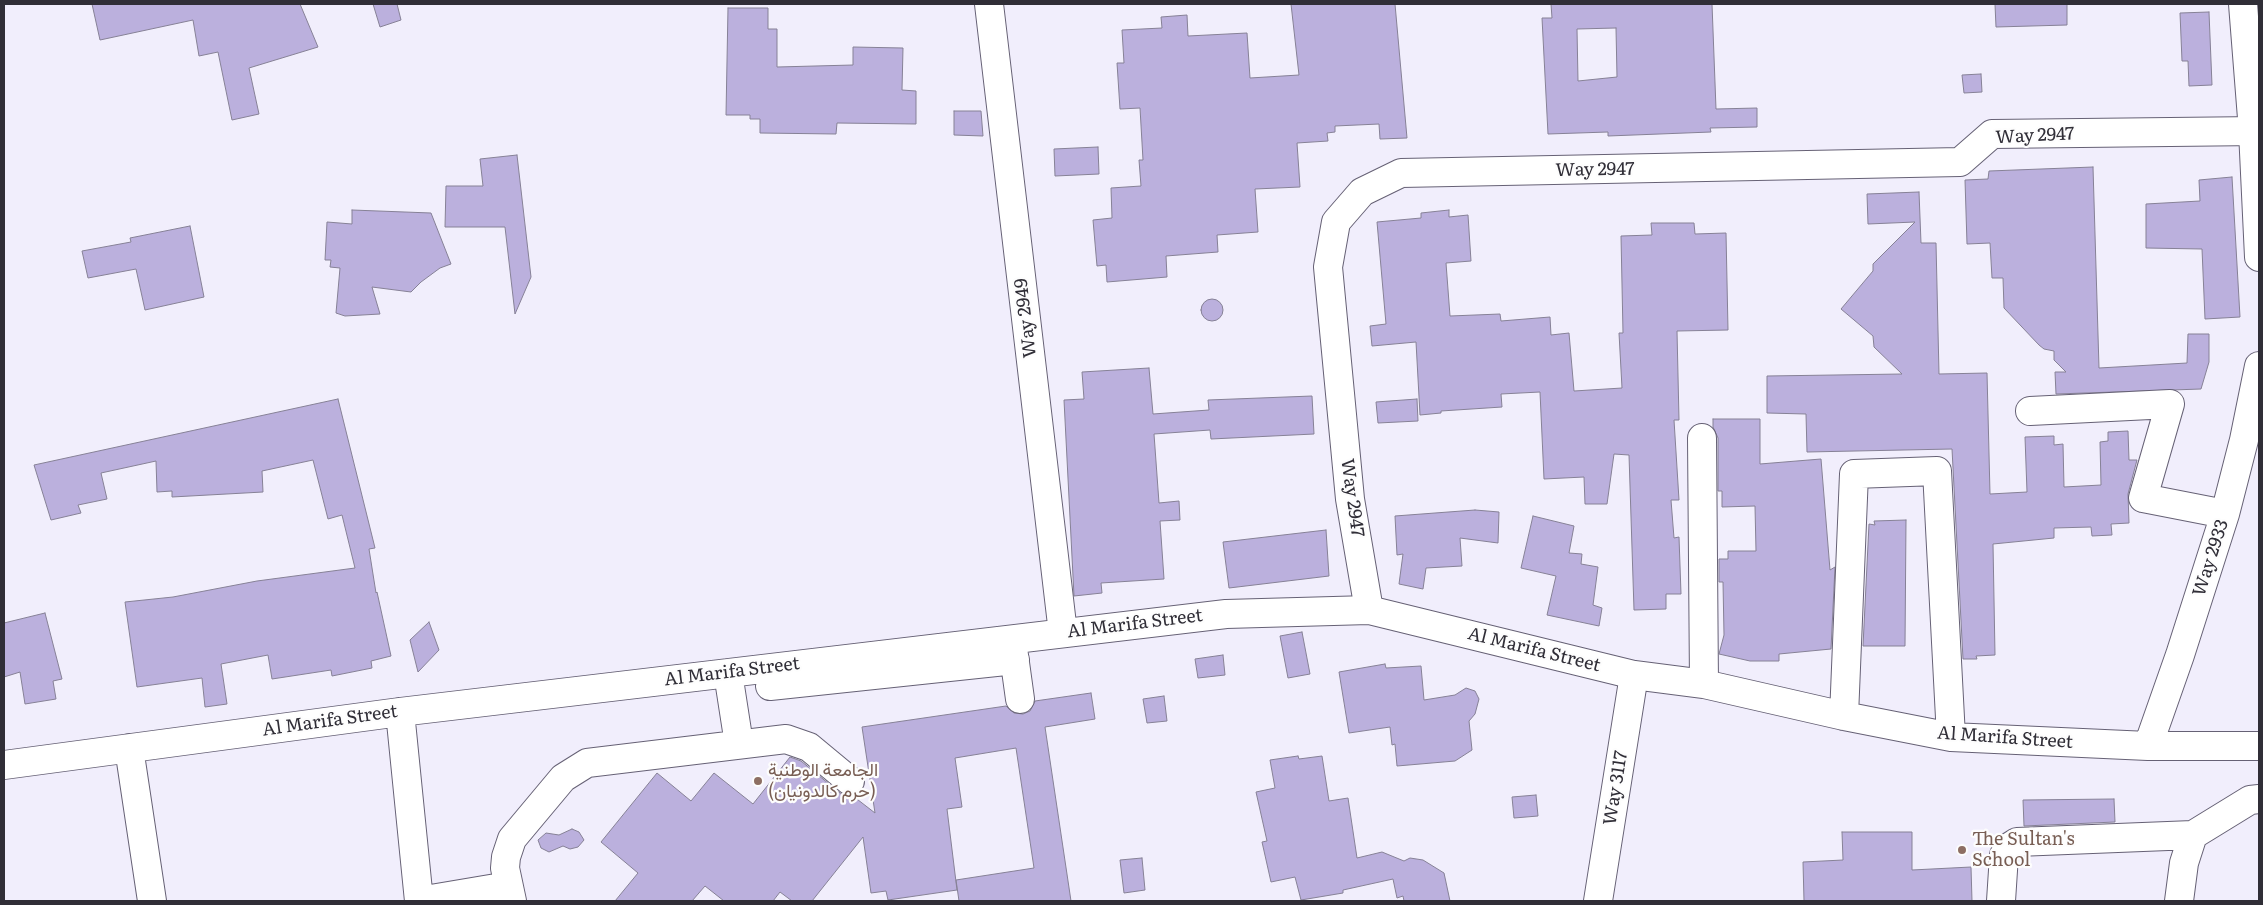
<!DOCTYPE html>
<meta charset="utf-8">
<style>
body{margin:0}
#map{position:relative;width:2263px;height:905px;overflow:hidden;background:#f1eefc;font-family:Literata,serif}
canvas{display:block}
.frame{position:absolute;inset:0;border:5px solid #302e37;pointer-events:none}
</style>
<div id="map">
<canvas width="2263" height="905"></canvas>
<div class="frame"></div>
</div>
<script>
const g = document.querySelector('canvas').getContext('2d');
g.lineJoin = 'round';
function fillPath(path, color) { g.fillStyle = color; g.fill(path, 'evenodd'); }
const poly = rows => new Path2D(rows.map(r => 'M' + r).join(''));
function stroke(path, color, width, dash) { g.strokeStyle = color; g.lineWidth = width; g.lineCap = dash ? 'butt' : 'round'; g.setLineDash(dash || []); g.stroke(path); }
function write(font, color, halo, rows, align = 'center') {
  g.font = font + ' Literata,Vazirmatn,serif'; g.lineWidth = 4.5; g.setLineDash([]); g.textBaseline = 'middle'; g.strokeStyle = halo; g.fillStyle = color; for (const [text, x, y, turn = 0] of rows) {
    g.save(); g.translate(x, y); g.rotate((+turn || 0) * Math.PI / 180); g.textAlign = isNaN(turn) ? turn : align; if (halo) g.strokeText(text, 0, 0); g.fillText(text, 0, 0); g.restore();
  }
}
const building = poly([
 [92,4,300,4,318,47,249,68,259,114,232,120,218,52,199,56,193,20,100,40,92,4],
 [373,4,397,4,401,20,380,27,373,4],
 [1291,4,1395,4,1407,138,1380,139,1379,124,1335,126,1335,132,1327,133,1328,141,1297,143,1300,187,1255,189,1258,232,1217,235,1218,252,1166,256,1167,277,1107,282,1106,265,1097,266,1093,220,1112,218,1111,188,1141,186,1139,160,1143,160,1140,108,1120,109,1117,63,1124,63,1122,30,1162,28,1161,17,1187,15,1188,36,1247,33,1250,78,1299,75,1291,4],
 [1551,4,1712,4,1716,109,1757,108,1757,127,1710,128,1711,132,1608,136,1608,132,1548,134,1542,18,1552,18,1551,4],
 [1616,28,1617,77,1578,81,1577,29,1616,28],
 [1995,4,2067,4,2067,25,1996,27,1995,4],
 [728,8,768,8,768,29,777,29,777,67,853,65,853,47,903,48,902,90,916,91,916,124,837,123,836,134,760,133,760,119,750,119,750,115,726,115,728,8],
 [2209,12,2212,85,2189,86,2188,61,2182,61,2180,13,2209,12],
 [1981,74,1982,92,1964,93,1962,75,1981,74],
 [954,111,981,111,983,136,954,135,954,111],
 [1098,147,1099,174,1055,176,1054,149,1098,147],
 [517,155,531,277,515,314,505,227,445,227,446,186,483,186,480,159,517,155],
 [2093,167,2099,368,2187,363,2188,334,2209,334,2209,362,2201,389,2056,394,2055,372,2066,372,2054,360,2054,351,2044,349,2039,345,2004,308,2003,278,1992,278,1990,243,1967,244,1965,180,1988,179,1989,171,2093,167],
 [2232,177,2240,317,2205,319,2202,249,2146,248,2146,204,2200,201,2199,180,2232,177],
 [1919,192,1921,243,1936,243,1939,374,1987,373,1990,494,2027,492,2025,437,2054,436,2054,445,2063,444,2064,487,2101,485,2100,442,2108,441,2108,432,2128,431,2129,460,2137,460,2128,494,2129,523,2111,524,2112,535,2092,536,2091,527,2054,528,2054,538,1993,544,1995,655,1976,656,1977,659,1963,659,1952,449,1807,452,1806,414,1767,413,1767,376,1902,374,1874,347,1873,336,1841,309,1873,271,1873,264,1915,222,1868,224,1867,194,1919,192],
 [352,210,431,213,451,264,440,268,421,282,411,292,372,287,380,314,345,316,336,313,340,268,330,267,331,260,325,260,327,222,352,224,352,210],
 [1449,210,1449,217,1468,215,1471,261,1446,263,1450,316,1500,314,1501,321,1550,317,1551,335,1569,333,1574,391,1622,388,1619,333,1623,333,1621,236,1652,235,1651,223,1694,223,1695,234,1726,233,1728,330,1677,331,1679,420,1674,420,1679,500,1671,500,1674,538,1679,537,1681,594,1666,594,1666,609,1634,610,1629,455,1614,454,1607,504,1585,504,1584,477,1544,479,1540,392,1501,394,1502,407,1441,411,1441,413,1420,415,1416,342,1372,346,1370,326,1386,324,1377,222,1421,218,1421,213,1449,210],
 [190,226,204,297,145,310,136,269,88,278,82,251,131,242,130,238,190,226],
 '1201 310a11 11 0 1 1 22 0a11 11 0 1 1-22 0Z',
 [1149,368,1153,414,1209,410,1208,400,1312,396,1314,434,1211,439,1210,430,1154,434,1159,503,1179,501,1180,520,1160,521,1164,579,1101,583,1102,593,1074,596,1064,400,1084,399,1082,372,1149,368],
 [338,399,375,548,369,549,376,593,377,592,391,656,371,661,372,668,332,676,331,670,272,679,268,655,221,664,227,704,205,707,202,678,137,687,125,602,173,597,257,581,355,568,342,515,328,519,313,460,262,471,263,492,172,497,172,491,157,492,156,461,101,473,107,499,78,505,81,513,51,520,34,465,338,399],
 [1417,399,1418,421,1378,423,1376,402,1417,399],
 [1713,419,1760,419,1760,464,1821,459,1830,570,1835,567,1831,649,1779,654,1779,661,1750,661,1719,654,1724,635,1723,582,1719,582,1719,559,1728,559,1728,551,1756,551,1755,506,1722,507,1722,491,1718,491,1718,438,1713,427,1713,419],
 [1475,510,1499,512,1498,543,1460,538,1462,566,1426,568,1423,589,1399,584,1403,554,1397,555,1395,516,1475,510],
 [1533,516,1574,526,1569,553,1582,554,1581,564,1598,567,1593,605,1602,608,1599,626,1547,615,1556,576,1521,568,1533,516],
 [1906,520,1905,646,1863,646,1869,524,1875,525,1874,521,1906,520],
 [1326,530,1329,576,1229,588,1223,542,1326,530],
 [45,613,62,679,53,681,56,699,25,704,20,672,4,677,4,623,45,613],
 [429,622,439,650,418,672,410,640,429,622],
 [1302,632,1310,674,1288,678,1280,636,1302,632],
 [1223,655,1225,675,1198,678,1195,659,1223,655],
 [1385,664,1386,668,1421,666,1424,700,1455,695,1466,688,1475,691,1479,699,1475,714,1469,721,1472,750,1455,761,1397,766,1395,744,1392,745,1390,727,1349,733,1339,672,1385,664],
 [1091,693,1095,719,1045,727,1071,901,959,901,956,880,1034,868,1016,748,955,758,962,807,947,809,957,890,888,900,886,891,871,893,863,837,812,901,792,901,780,892,773,901,724,901,705,886,692,901,615,901,638,873,601,842,657,773,691,801,714,773,753,804,790,757,801,761,840,793,847,796,853,796,875,813,862,727,1006,706,1014,713,1023,714,1030,711,1035,701,1091,693],
 [1164,696,1167,721,1147,723,1143,699,1164,696],
 [1298,756,1299,759,1322,756,1329,801,1348,798,1357,858,1382,852,1404,861,1410,858,1423,860,1444,873,1450,901,1404,901,1403,896,1397,898,1393,879,1343,890,1343,893,1301,900,1295,877,1271,882,1262,842,1267,841,1256,792,1275,788,1270,760,1298,756],
 [1536,795,1538,816,1514,818,1512,797,1536,795],
 [2114,799,2115,822,2024,826,2023,800,2114,799],
 [572,829,579,832,584,840,578,847,570,849,563,846,549,852,541,848,538,840,546,833,559,835,572,829],
 [1842,832,1912,832,1912,870,1971,867,1972,901,1804,901,1803,862,1843,860,1842,832],
 [1142,858,1145,890,1124,893,1120,860,1142,858]
]);
const minor = poly([
 [989,4,1063,633],
 [2243,4,2253,131,2259,257],
 [2030,411,2170,404,2143,498,2225,514],
 [1702,438,1704,684],
 [1369,610,1350,499,1328,267,1336,222,1362,192,1401,173,1960,162,1992,134,2259,131],
 [1012,641,1020,699],
 [728,673,739,744],
 [770,686,1015,660],
 [400,712,419,901],
 [1844,716,1854,474,1937,471,1951,737],
 [2148,746,2180,655,2225,514,2244,440,2259,366],
 [129,748,152,901],
 [4,765,400,712,1226,614,1369,610,1634,675,1704,684,1844,716,1951,737,2148,746,2259,746],
 [2193,835,2250,800,2259,799],
 [419,901,508,886],
 [512,901,505,868,506,857,512,839,563,778,587,763,786,739,809,747,850,781],
 [1598,901,1634,675],
 [2001,901,2004,855,2009,847,2017,842,2193,835,2184,863,2179,901]
]);
const markers = [
 [758,781,5,"#8d6e63"],
 [1962,850,5,"#8d6e63"]
];
const streetNames = [
 ["Way 2947",2035,136,-3],
 ["Way 2947",1595,170,-1],
 ["Way 2949",1026,318,-97],
 ["Way 2947",1352,498,82],
 ["Way 2933",2211,558,-72],
 ["Al Marifa Street",1135,624,-7],
 ["Al Marifa Street",1534,650,14],
 ["Al Marifa Street",732,672,-7],
 ["Al Marifa Street",330,721,-8],
 ["Al Marifa Street",2005,738,4],
 ["Way 3117",1616,788,-81]
];
const educationNames = [
 ["الجامعة الوطنية",768,771],
 ["(حرم كالدونيان)",768,792],
 ["The Sultan's",1972,840],
 ["School",1972,861]
];
fillPath(building, '#bbb0dd');
stroke(building, '#868196', 1);
stroke(minor, '#666175', 30);
stroke(minor, '#fff', 28);
for (const [x, y, r, color] of markers) { const dot = new Path2D(); dot.arc(x, y, r, 0, 2 * Math.PI); g.fillStyle = color; g.fill(dot); stroke(dot, '#fdfdfd', 2); }
write('18px', '#302e37', '#fdfdfd', streetNames);
write('18px', '#785e54', '#fdfdfd', educationNames, 'left');
</script>
